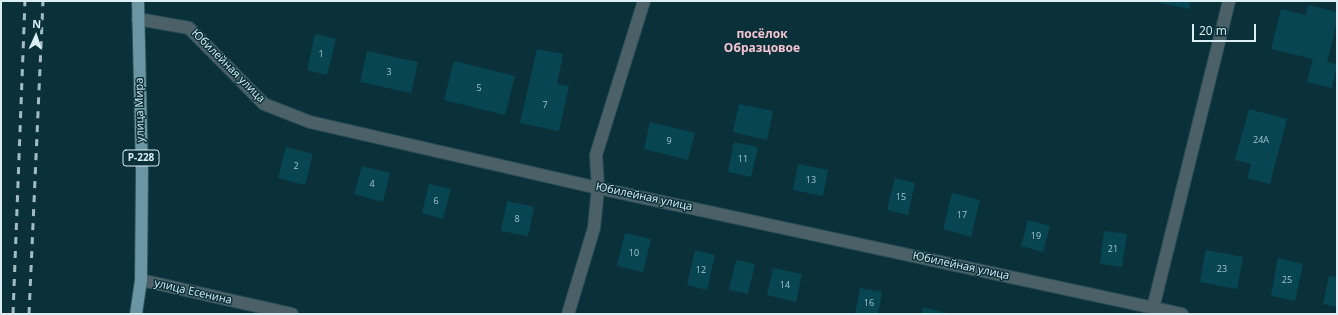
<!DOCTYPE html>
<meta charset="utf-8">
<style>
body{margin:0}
#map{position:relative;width:1338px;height:315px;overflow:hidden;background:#0a313a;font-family:"Open Sans",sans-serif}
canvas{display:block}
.frame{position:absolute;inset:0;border:2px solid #daeef4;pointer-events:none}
.north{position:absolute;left:16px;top:16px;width:40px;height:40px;-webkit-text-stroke:3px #0a313a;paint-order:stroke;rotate:3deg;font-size:11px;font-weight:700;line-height:16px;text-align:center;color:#daeef4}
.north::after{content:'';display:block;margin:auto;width:14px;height:18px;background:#daeef4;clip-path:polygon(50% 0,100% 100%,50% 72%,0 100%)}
.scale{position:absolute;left:1192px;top:24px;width:64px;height:18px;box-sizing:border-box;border:2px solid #daeef4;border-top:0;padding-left:5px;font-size:12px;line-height:14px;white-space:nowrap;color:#daeef4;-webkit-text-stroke:3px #0a313a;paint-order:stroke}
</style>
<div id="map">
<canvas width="1338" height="315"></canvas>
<div class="frame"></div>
<div class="north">N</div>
<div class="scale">20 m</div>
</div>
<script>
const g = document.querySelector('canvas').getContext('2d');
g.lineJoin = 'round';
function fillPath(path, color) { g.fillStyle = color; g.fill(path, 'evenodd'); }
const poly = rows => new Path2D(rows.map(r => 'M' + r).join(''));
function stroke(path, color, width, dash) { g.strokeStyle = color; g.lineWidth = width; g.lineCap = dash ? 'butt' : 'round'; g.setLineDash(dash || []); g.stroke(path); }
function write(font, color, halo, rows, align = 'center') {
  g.font = font + ' "Open Sans",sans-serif'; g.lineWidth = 3; g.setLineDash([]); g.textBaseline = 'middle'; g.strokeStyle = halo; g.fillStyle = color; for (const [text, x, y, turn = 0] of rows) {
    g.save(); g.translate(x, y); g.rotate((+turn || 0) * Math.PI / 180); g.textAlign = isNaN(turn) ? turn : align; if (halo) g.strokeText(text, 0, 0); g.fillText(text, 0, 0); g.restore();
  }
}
const building = poly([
 [1161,1,1191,1,1189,9,1160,3],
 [1308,5,1337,12,1337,21,1327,62,1337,64,1332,88,1307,82,1313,59,1271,49,1281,9,1306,15],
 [315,34,336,39,327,75,307,70],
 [537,49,563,54,557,84,569,86,559,131,520,123],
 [367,51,418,62,411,93,360,82],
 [454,61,515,76,505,115,444,100],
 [739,104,773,111,767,140,733,132],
 [1249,109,1287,119,1270,184,1247,178,1251,164,1235,160],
 [650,122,695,133,688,160,644,149],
 [734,142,758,147,751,177,728,172],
 [286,147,313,154,305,185,278,178],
 [798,164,828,170,823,196,793,190],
 [362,166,390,173,383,202,354,194],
 [895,178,915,183,908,215,887,210],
 [429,184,451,189,443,219,422,213],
 [952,193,980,200,971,237,943,229],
 [507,201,534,207,528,236,501,231],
 [1028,220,1050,226,1043,252,1021,246],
 [1104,231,1127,234,1122,267,1100,264],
 [625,233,651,239,643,272,617,266],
 [695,250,715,255,707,290,687,285],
 [1206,250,1243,257,1237,289,1200,282],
 [1278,258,1303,264,1295,301,1271,296],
 [736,260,755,264,748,294,729,290],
 [773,268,802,274,796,302,767,295],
 [1329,276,1337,277,1337,307,1323,304],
 [860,288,882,292,878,314,855,314],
 [923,307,946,313,946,314,922,314]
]);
const minor = poly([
 [138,19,189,28,264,104,310,122,598,188,1182,314],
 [141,280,292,314],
 [1153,308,1229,1],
 [568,314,594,228,598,188,596,155,644,1]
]);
const major = poly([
 [136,314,141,280,142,172,138,1]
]);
const rail = poly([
 [13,314,25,1],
 [29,314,43,1]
]);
const numberNames = [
 ["1",321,54],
 ["3",389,72],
 ["5",479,88],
 ["7",545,105],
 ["24А",1261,140],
 ["9",669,141],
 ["11",743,159],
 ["2",296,166],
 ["13",811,180],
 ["4",372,184],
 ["15",901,197],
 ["6",436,201],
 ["17",962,215],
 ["8",517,219],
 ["19",1036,236],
 ["21",1113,249],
 ["10",634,253],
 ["23",1222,269],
 ["12",701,270],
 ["25",1287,280],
 ["14",785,285],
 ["16",869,303]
];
const shields = [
 [141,158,36]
];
const shieldNames = [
 ["Р-228",141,158]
];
const streetNames = [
 ["Юбилейная улица",228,66,45],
 ["улица Мира",140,110,-91],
 ["Юбилейная улица",644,197,12],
 ["Юбилейная улица",961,266,12],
 ["улица Есенина",193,292,13]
];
const neighbourhoodNames = [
 ["посёлок",762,35],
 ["Образцовое",762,49]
];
fillPath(building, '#084552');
stroke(minor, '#2b4f58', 14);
stroke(major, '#2b4f58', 14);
stroke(minor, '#4c6167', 12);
stroke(major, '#6996a2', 12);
stroke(rail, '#a3bcc3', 3, [7, 7]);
write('9px', '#a6c4cc', null, numberNames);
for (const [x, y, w] of shields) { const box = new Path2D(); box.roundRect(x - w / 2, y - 8, w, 16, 3); g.fillStyle = '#0a313a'; g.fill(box); stroke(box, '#daeef4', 1); }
write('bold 10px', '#daeef4', null, shieldNames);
write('11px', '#daeef4', '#0a313a', streetNames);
write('bold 12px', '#f6c4d1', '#0a313a', neighbourhoodNames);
</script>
